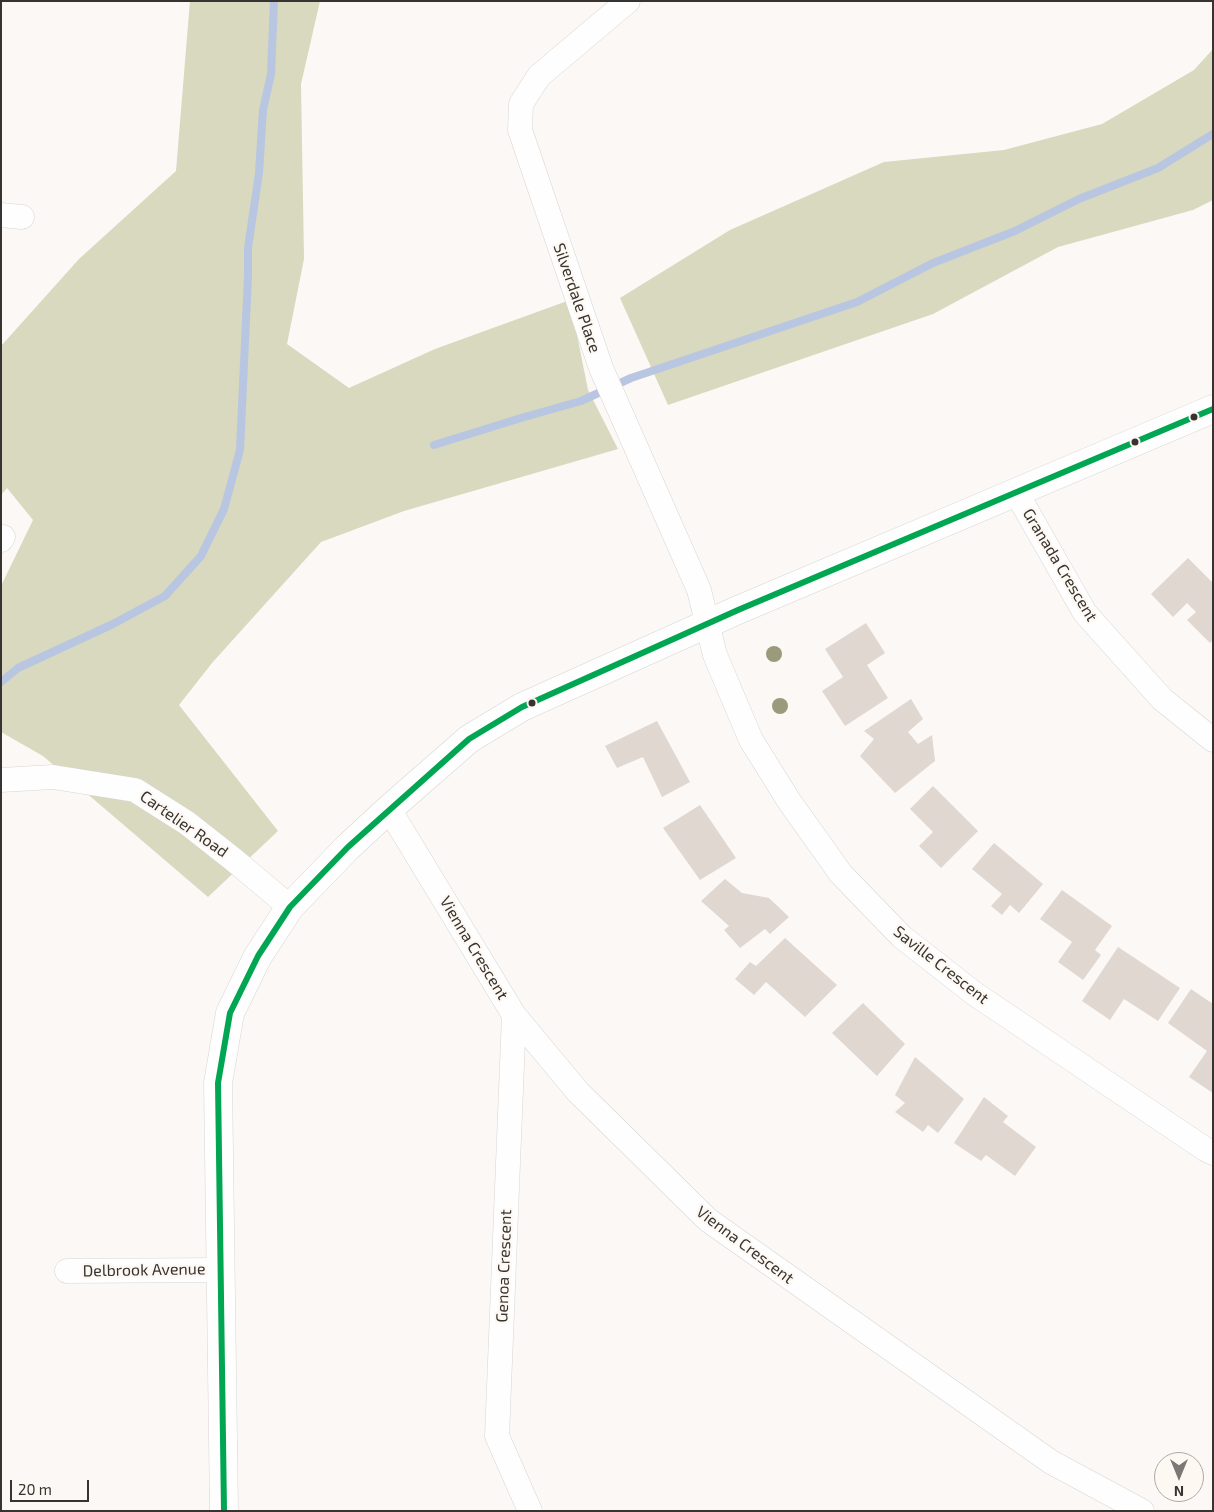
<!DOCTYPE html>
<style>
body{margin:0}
#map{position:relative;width:1214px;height:1512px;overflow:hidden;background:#fbf8f6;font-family:"Exo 2",sans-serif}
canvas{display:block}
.frame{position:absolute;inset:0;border:2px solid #363330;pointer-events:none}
.north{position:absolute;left:1154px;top:1452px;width:50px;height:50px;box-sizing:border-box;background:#fef8f3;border:1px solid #aea9a5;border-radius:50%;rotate:180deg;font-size:14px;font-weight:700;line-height:20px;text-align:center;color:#363330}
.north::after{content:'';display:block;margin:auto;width:18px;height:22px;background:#7b7875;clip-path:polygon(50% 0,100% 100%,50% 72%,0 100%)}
.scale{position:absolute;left:10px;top:1480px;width:79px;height:22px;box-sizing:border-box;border:2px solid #363330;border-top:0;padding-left:6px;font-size:15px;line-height:18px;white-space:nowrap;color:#363330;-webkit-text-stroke:4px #fef8f3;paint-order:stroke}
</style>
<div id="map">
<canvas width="1214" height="1512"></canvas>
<div class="frame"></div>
<div class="north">N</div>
<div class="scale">20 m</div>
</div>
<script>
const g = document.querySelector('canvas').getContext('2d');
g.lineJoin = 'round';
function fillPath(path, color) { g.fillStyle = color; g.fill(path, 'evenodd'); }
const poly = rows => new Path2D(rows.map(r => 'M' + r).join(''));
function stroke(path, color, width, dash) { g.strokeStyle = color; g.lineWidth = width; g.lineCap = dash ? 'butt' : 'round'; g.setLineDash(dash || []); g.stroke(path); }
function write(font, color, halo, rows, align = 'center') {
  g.font = font + ' "Exo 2",sans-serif'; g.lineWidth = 4.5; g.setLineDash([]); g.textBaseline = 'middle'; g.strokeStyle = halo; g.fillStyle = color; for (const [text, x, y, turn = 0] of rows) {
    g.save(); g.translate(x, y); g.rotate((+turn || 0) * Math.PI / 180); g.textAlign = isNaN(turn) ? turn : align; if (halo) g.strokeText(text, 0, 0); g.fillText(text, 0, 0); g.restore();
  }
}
const forest = poly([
 [190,1,320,1,301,84,304,259,287,344,349,388,435,349,570,300,588,390,618,449,404,511,321,542,212,663,179,705,278,831,208,897,43,756,1,732,1,586,33,520,7,488,1,495,1,346,79,259,176,171],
 [1213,49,1213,200,1193,210,1058,247,933,314,668,405,620,298,730,230,884,162,1004,150,1102,124,1194,70]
]);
const stream = poly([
 [434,445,521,418,581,401,631,378,857,302,933,263,1015,231,1079,199,1158,168,1213,134],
 [1,682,18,668,113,624,165,596,201,556,224,509,240,450,248,276,248,248,259,173,263,110,271,74,274,1]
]);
const building = poly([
 [1188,558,1213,583,1213,640,1210,643,1187,620,1196,612,1187,603,1173,617,1151,594],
 [866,623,885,653,867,665,888,698,845,726,822,691,843,677,825,649],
 [911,699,923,719,908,732,918,744,932,735,935,761,895,793,860,756,874,739,864,731],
 [657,721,690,782,662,797,643,757,617,768,605,746],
 [933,786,978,831,941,868,919,846,933,832,910,809],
 [700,805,736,858,700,880,663,828],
 [994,843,1043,884,1019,913,1010,905,1002,915,991,906,1002,894,972,869],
 [725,879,742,893,769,898,789,917,770,934,765,929,740,948,724,930,729,926,701,901],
 [1062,890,1112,926,1095,950,1101,955,1083,980,1058,962,1072,942,1040,919],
 [785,938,837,985,805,1017,766,982,754,995,735,979,750,962,756,966],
 [1118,947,1180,988,1158,1021,1124,999,1110,1020,1082,1001],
 [1191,989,1213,1004,1213,1093,1189,1077,1207,1051,1168,1023],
 [863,1003,905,1044,877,1076,832,1033],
 [915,1057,964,1099,938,1133,928,1125,923,1132,895,1112,905,1103,895,1095],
 [984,1097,1008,1116,1003,1122,1036,1147,1015,1176,986,1155,981,1161,954,1143]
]);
const minor = poly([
 [628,1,539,76,521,104,520,130,601,368,699,590,715,655,751,740,789,801,841,874,902,937,975,994,1205,1149,1213,1153],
 [1,215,22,217],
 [1016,492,1085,613,1162,699,1213,740],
 [1,540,3,537],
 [1,780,53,777,135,790,187,823,234,860,290,907],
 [389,809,514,1015,578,1092,708,1220,1051,1462,1142,1511],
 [514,1015,497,1436,530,1511],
 [67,1271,220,1270]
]);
const tertiary = poly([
 [224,1511,218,1083,230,1013,258,956,290,907,348,847,389,809,469,739,522,707,738,610,1213,409]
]);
const bus1 = poly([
 [224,1511,218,1083,230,1013,258,956,290,907,348,847,469,739,522,707,738,610,1213,409]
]);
const trees = [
 [774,654],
 [780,706]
];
const markers = [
 [1194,417,4.5,"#363330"],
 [1135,442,4.5,"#363330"],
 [532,703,4.5,"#363330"]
];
const streetNames = [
 ["Silverdale Place",577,298,71],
 ["Granada Crescent",1060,565,59],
 ["Cartelier Road",184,824,35],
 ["Vienna Crescent",474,948,59],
 ["Saville Crescent",941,965,38],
 ["Vienna Crescent",745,1245,37],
 ["Genoa Crescent",504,1266,-88],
 ["Delbrook Avenue",144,1270,-1]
];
fillPath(forest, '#d8d9be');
stroke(stream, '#b8c6e2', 8);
fillPath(building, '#e0d7d0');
stroke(minor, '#d8d5d2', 25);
stroke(tertiary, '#d8d5d2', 29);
stroke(minor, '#fefefe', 24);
stroke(tertiary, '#fefefe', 28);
stroke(bus1, '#00a651', 6);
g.fillStyle = '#9b9a7c';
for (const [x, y] of trees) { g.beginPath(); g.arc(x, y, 8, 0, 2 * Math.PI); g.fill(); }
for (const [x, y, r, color] of markers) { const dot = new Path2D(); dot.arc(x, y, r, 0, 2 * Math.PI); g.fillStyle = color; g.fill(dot); stroke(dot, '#fef8f3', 2); }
write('16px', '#363330', '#fef8f3', streetNames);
</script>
